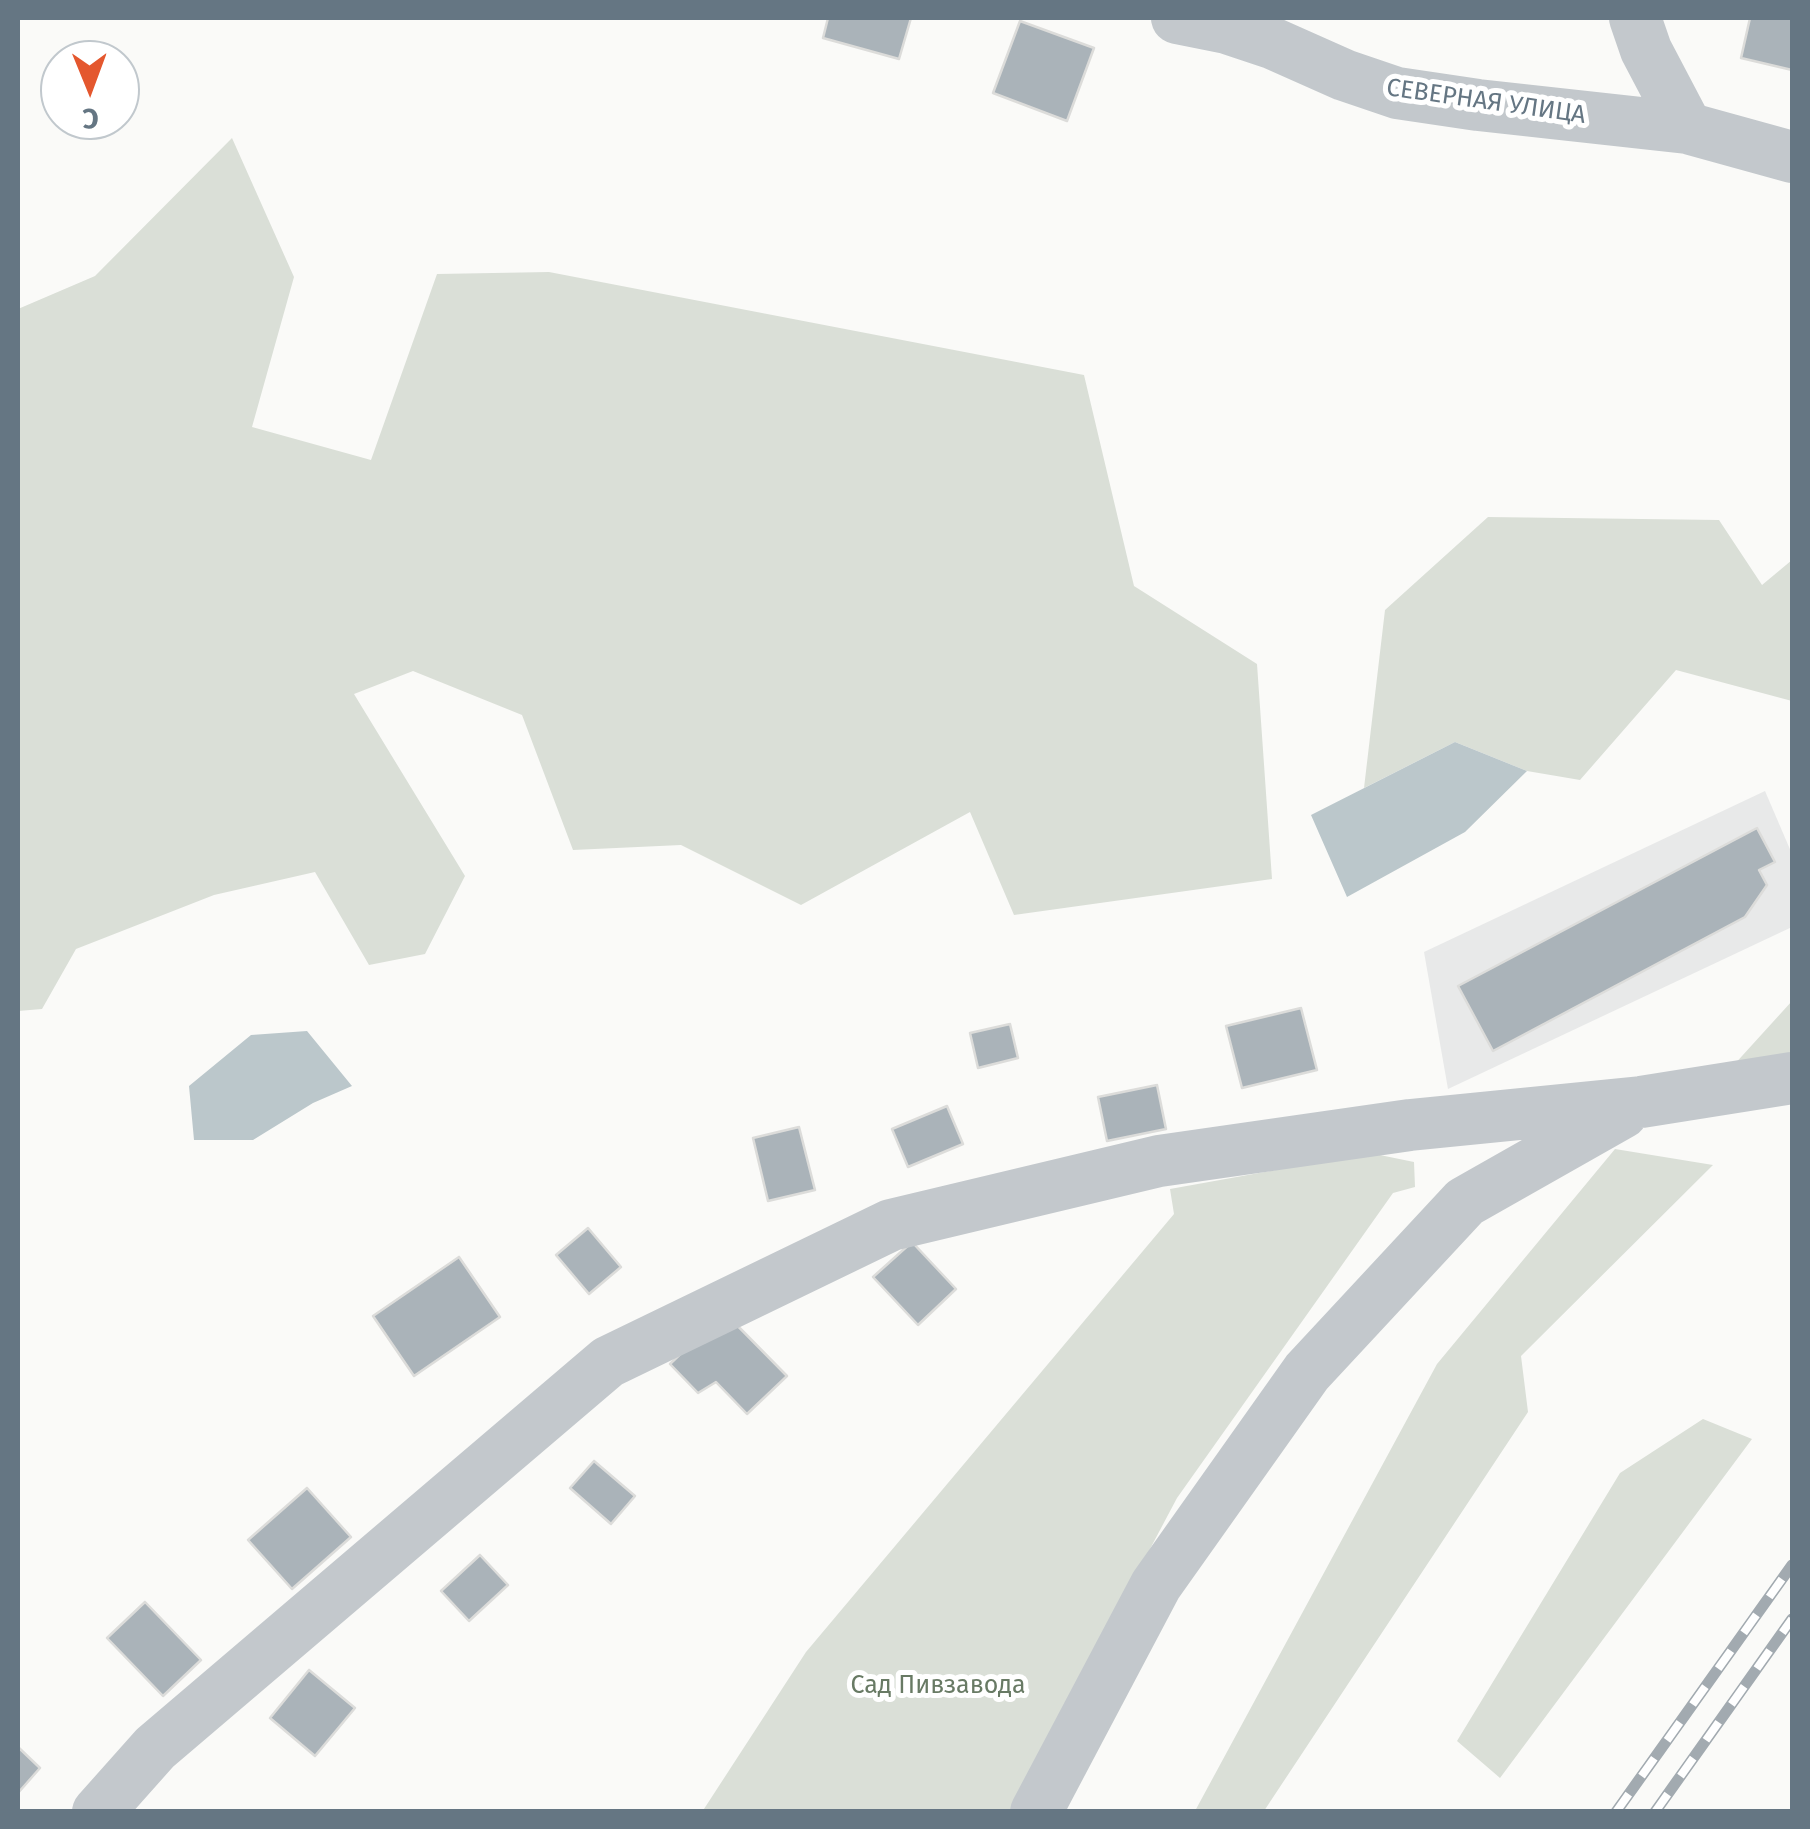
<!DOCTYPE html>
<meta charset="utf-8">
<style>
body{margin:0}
#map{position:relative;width:1810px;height:1829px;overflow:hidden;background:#fafaf8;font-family:"Fira Sans",sans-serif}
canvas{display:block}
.frame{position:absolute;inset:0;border:20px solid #657683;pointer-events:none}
.north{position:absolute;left:40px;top:40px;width:100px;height:100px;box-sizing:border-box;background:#fff;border:2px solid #c1c8cd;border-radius:50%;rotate:179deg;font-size:28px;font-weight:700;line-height:40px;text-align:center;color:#657683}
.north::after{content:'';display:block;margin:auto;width:35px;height:45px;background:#e4572e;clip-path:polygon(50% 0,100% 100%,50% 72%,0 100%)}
</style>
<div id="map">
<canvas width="1810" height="1829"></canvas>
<div class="frame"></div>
<div class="north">С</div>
</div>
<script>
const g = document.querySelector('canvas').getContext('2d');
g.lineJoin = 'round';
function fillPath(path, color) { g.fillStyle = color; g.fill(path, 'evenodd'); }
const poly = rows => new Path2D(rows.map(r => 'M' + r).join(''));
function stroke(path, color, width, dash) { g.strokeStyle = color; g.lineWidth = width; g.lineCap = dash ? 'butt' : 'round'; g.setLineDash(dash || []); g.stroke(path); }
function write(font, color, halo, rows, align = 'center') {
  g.font = font + ' "Fira Sans",sans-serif'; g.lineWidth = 10; g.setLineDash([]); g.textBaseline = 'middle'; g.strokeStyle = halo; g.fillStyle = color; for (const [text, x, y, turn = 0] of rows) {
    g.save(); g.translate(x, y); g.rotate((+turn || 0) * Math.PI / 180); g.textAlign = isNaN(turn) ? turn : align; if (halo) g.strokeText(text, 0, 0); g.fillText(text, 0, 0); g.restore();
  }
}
const built = poly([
 [1765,791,1792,854,1792,927,1448,1089,1424,952]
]);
const green = poly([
 [232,138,294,277,252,427,371,460,437,274,549,272,1084,375,1134,586,1257,664,1272,879,1014,915,970,812,801,905,681,845,573,850,522,715,413,671,354,694,465,876,425,954,369,965,315,872,214,895,76,949,42,1009,18,1011,18,309,95,276],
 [1488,517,1719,520,1762,585,1792,560,1792,701,1676,670,1580,780,1527,771,1455,742,1364,788,1385,610],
 [1792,1001,1792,1053,1732,1067],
 [1615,1149,1713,1165,1521,1356,1528,1412,1264,1811,1195,1811,1437,1364],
 [1370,1153,1414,1162,1415,1187,1393,1193,1177,1498,1011,1811,702,1812,806,1652,1174,1214,1170,1189],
 [1703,1419,1752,1439,1500,1778,1457,1741,1620,1473]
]);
const water = poly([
 [1455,742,1527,771,1465,832,1347,897,1311,815],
 [307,1031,352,1086,313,1103,253,1140,194,1140,189,1086,251,1035]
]);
const building = poly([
 [828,18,911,18,899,59,823,38,828,18],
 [1750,18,1792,18,1792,70,1741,58,1750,18],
 [1020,21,1094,48,1067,121,993,93,1020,21],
 [1757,828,1775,862,1759,870,1767,885,1745,917,1493,1051,1458,986,1757,828],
 [1301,1008,1317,1070,1242,1088,1226,1026,1301,1008],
 [1010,1024,1018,1058,978,1068,970,1033,1010,1024],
 [1157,1085,1166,1129,1107,1141,1098,1097,1157,1085],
 [947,1106,963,1144,908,1167,892,1129,947,1106],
 [799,1127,815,1190,768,1201,753,1138,799,1127],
 [588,1228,621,1267,589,1294,556,1255,588,1228],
 [912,1242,956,1289,918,1325,873,1277,912,1242],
 [459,1257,500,1317,414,1376,373,1316,459,1257],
 [724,1312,787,1376,747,1414,716,1382,698,1393,670,1364,724,1312],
 [594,1461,635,1496,611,1524,570,1488,594,1461],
 [307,1488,351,1537,292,1589,248,1540,307,1488],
 [480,1555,508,1585,469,1621,441,1591,480,1555],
 [145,1602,201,1660,163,1696,107,1638,145,1602],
 [309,1670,355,1708,315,1756,270,1718,309,1670],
 [18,1747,40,1768,18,1793,18,1747]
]);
const minor = poly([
 [1177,18,1227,28,1272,43,1344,75,1397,93,1478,105,1687,128],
 [1635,18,1646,50,1687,128,1792,157],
 [98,1812,155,1748,608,1362,891,1225,1159,1161,1410,1125,1641,1102,1792,1078],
 [1036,1812,1156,1585,1307,1372,1465,1202,1622,1113]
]);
const rail = poly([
 [1616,1812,1792,1565],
 [1655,1812,1792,1619]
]);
const streetNames = [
 ["СЕВЕРНАЯ УЛИЦА",1486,102,8]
];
const parkNames = [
 ["Сад Пивзавода",938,1686]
];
fillPath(built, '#e8e9e9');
fillPath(green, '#dadfd7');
fillPath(water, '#bbc7cb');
fillPath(building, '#aab3b9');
stroke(building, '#dcdcda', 2.5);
stroke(minor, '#c3c8cc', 52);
stroke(rail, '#a2aab0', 11);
stroke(rail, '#fff', 8, [22]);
write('25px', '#657683', '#fff', streetNames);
write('25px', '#687a64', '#fff', parkNames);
</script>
